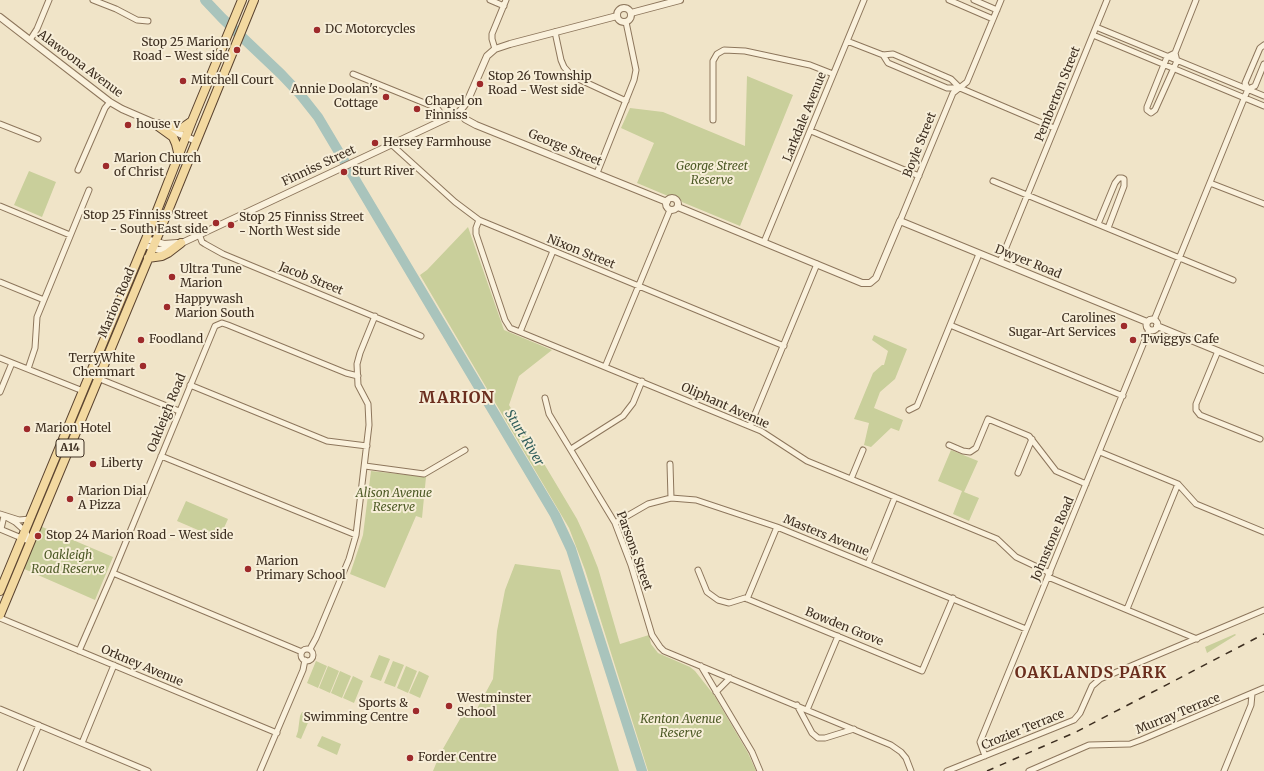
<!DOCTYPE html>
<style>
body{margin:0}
canvas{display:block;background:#f0e4c8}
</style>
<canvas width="1264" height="771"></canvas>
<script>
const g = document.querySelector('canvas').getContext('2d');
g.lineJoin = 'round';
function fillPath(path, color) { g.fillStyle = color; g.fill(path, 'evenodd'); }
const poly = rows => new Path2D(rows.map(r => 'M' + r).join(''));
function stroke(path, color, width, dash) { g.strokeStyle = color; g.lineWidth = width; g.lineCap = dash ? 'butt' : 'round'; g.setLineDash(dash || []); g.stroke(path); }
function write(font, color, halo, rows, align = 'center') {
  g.font = font + ' Merriweather,serif'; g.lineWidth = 4; g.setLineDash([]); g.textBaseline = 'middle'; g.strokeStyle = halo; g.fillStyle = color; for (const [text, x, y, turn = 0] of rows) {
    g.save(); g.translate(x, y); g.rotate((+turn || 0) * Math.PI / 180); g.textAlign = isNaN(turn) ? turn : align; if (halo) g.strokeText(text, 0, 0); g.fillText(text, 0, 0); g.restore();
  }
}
const green = poly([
 [747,76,793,95,740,226,682,202,680,199,672,195,668,196,637,183,654,143,621,128,630,108,663,112,745,146],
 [29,171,56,182,42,217,14,205],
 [468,227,504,330,552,350,519,376,509,405,577,519,588,543,598,568,620,644,649,635,651,644,658,653,690,667,695,671,714,695,748,753,756,771,648,771,585,570,569,528,420,275,427,270],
 [874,335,907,349,895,379,880,392,874,408,903,420,899,431,891,428,871,447,864,445,869,423,854,419,873,373,882,365,884,365,888,351,872,340],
 [951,450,978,461,964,492,979,498,969,521,953,514,962,491,938,481],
 [371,471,426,477,422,518,416,516,385,588,350,574,363,535],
 [186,501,228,519,219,539,177,521],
 [40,526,113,557,95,600,22,568],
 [515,564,560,570,619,771,433,771,440,754,464,712,473,716,493,679,497,631,505,590],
 [1235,634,1236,635,1207,653,1205,647],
 [379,655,390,659,381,681,370,677],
 [316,661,327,666,318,688,307,683],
 [393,661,404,665,395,687,384,683],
 [328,666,339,671,330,693,319,688],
 [406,666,417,671,408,693,397,688],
 [340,671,351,676,342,698,331,693],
 [419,671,429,676,420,698,409,693],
 [353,676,363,681,354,703,343,698],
 [302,712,305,712,310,718,301,739,296,737,298,731,300,716],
 [322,736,341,744,337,755,317,746]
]);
const river = poly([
 [205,0,222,18,281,74,299,93,318,117,555,515,571,549,642,771]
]);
const minor = poly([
 [93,0,116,9,137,20,148,21],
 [490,0,504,6],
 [949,0,993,19],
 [974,0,997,10],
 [1096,27,1264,96],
 [555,32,561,60,564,67,572,76,626,101],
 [1093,35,1264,106],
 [30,40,37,29,49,0],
 [847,41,883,55,893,54,951,79,960,88,1054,128],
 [495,49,492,39,492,34,506,0],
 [1175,53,1177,61,1155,110,1151,113,1147,110,1147,107,1167,57,1175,53],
 [1175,53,1196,0],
 [883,55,888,63,947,88,959,88],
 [353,74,437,108,445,119],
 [1248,89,1245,83,1260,48,1264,45],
 [1248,89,1255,86,1264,64],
 [713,120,713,61,717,54,724,50,745,51,810,65,833,74],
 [0,124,38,139],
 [811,131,919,176],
 [391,144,455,202,479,220,784,346],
 [78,170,105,108,110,102],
 [597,173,634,80,636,70,626,22],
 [993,181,1233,280],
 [1210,183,1264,204],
 [0,206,70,235],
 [479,220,476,228,476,234,505,320,510,328,761,431,807,461,997,539,1016,557,1050,573],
 [900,221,953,93,967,82,1001,0],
 [1098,224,1115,183,1119,178,1122,178,1124,179,1124,186,1108,228],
 [199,234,202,242,205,244,223,254,421,336],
 [764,242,864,0],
 [1000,262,1107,0],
 [0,282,44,300],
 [1154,320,1248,89],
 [950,325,1123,396],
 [520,332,553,251],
 [1218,351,1196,404,1196,410,1200,415,1260,439],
 [0,358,83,391],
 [605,367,670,210],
 [28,369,35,348,37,317,89,190],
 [90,375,179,411],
 [190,385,327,441,367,446],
 [0,392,12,363],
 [545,398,549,414,615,523,631,565,652,635,660,647,664,651,891,745,901,752,906,758,911,771],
 [909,410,917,406,979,254],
 [750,426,817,264],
 [949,445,963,451,970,452,976,448,988,419,1029,436,1056,471,1086,484],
 [571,449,623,416,633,403,642,381],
 [1100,452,1178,484,1196,504,1264,532],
 [161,456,356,535],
 [670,464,671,498],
 [365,466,424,474,465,450],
 [1018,473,1032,439],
 [851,479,863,450],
 [0,514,19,520,30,519],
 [615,523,648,504,671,498,696,500,777,527,1026,629],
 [0,529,31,542],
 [1,529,4,516,15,522,25,531,31,542],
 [868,564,895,497],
 [698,570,707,592,718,600,729,603,745,598,922,671,953,598],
 [113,573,302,652],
 [1048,577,1197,639],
 [747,599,777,527],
 [1127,609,1178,484],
 [0,618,277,733],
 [310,649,316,638,349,559,356,535,369,425,368,404,358,385,357,364,360,353,375,316],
 '301 655a6 6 0 1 1 12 0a6 6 0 1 1-12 0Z',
 [79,651,113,573,215,326,222,323,228,325,346,373,358,376],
 [701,666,752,752,760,771],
 [716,692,730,678],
 [797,705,812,733,818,738,825,738,854,729],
 [0,709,148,771],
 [807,710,838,636],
 [82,743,114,665],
 [985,756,980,742,1149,330],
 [20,771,39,725],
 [260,771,303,670,305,660],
 [947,771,1074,720,1080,713,1092,686,1100,679,1264,610],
 [1029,771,1089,745,1130,744,1141,740,1264,688],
 [1224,771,1251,705,1252,694]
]);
const tertiary = poly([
 '617 15a7 7 0 1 1 14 0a7 7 0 1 1-14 0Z',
 [631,13,680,0],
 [0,17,110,102,122,109,196,141],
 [460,111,465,119,476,125,667,202],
 '666 204a6 6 0 1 1 12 0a6 6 0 1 1-12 0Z',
 [678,207,862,283,870,283,876,278,900,221,1147,322],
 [146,239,164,244,177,243],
 [144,245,159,250,169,249,454,115,460,111,467,102,487,56,495,49,510,44,617,16],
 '1146.5 325a5.5 5.5 0 1 1 11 0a5.5 5.5 0 1 1-11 0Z',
 [1157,326,1264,370]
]);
const primary = poly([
 [155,124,173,137,176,144,179,156],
 [158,124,182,128,192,121],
 [148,258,162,256,168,253,181,243],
 [0,591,146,239,192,121,242,0],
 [0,615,159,233,254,0]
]);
const rail = poly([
 [987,771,1076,732,1264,634]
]);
const markers = [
 [317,30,4,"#9e2a2b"],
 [237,50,4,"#9e2a2b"],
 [183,81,4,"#9e2a2b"],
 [480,84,4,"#9e2a2b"],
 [386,97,4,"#9e2a2b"],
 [417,109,4,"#9e2a2b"],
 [128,125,4,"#9e2a2b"],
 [375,143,4,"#9e2a2b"],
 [106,166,4,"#9e2a2b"],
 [344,172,4,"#9e2a2b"],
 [216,223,4,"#9e2a2b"],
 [231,225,4,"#9e2a2b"],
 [172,277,4,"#9e2a2b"],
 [167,307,4,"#9e2a2b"],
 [1124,326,4,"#9e2a2b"],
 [141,340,4,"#9e2a2b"],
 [1133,340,4,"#9e2a2b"],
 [143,366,4,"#9e2a2b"],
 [27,429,4,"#9e2a2b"],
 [93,464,4,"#9e2a2b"],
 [70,499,4,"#9e2a2b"],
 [38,536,4,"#9e2a2b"],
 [248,569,4,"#9e2a2b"],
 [449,706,4,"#9e2a2b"],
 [416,711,4,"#9e2a2b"],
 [410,758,4,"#9e2a2b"]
];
const shields = [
 [70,448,28]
];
const shieldNames = [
 ["A14",70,448]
];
const poiNames = [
 ["DC Motorcycles",325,30],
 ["Stop 25 Marion",229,43,"right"],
 ["Road - West side",229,57,"right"],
 ["Stop 26 Township",488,77],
 ["Road - West side",488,91],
 ["Mitchell Court",191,81],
 ["Annie Doolan's",378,90,"right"],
 ["Cottage",378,104,"right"],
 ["Chapel on",425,102],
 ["Finniss",425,116],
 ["house v",136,125],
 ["Hersey Farmhouse",383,143],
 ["Marion Church",114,159],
 ["of Christ",114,173],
 ["Sturt River",352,172],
 ["Stop 25 Finniss Street",208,216,"right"],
 ["- South East side",208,230,"right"],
 ["Stop 25 Finniss Street",239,218],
 ["- North West side",239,232],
 ["Ultra Tune",180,270],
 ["Marion",180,284],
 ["Happywash",175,300],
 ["Marion South",175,314],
 ["Carolines",1116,319,"right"],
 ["Sugar-Art Services",1116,333,"right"],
 ["Foodland",149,340],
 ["Twiggys Cafe",1141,340],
 ["TerryWhite",135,359,"right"],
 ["Chemmart",135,373,"right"],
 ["Marion Hotel",35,429],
 ["Liberty",101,464],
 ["Marion Dial",78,492],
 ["A Pizza",78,506],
 ["Stop 24 Marion Road - West side",46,536],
 ["Marion",256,562],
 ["Primary School",256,576],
 ["Westminster",457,699],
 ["School",457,713],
 ["Sports &",408,704,"right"],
 ["Swimming Centre",408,718,"right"],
 ["Forder Centre",418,758]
];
const streetNames = [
 ["Alawoona Avenue",80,64,37],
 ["Pemberton Street",1058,94,-68],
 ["Larkdale Avenue",805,117,-68],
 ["Boyle Street",920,145,-68],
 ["George Street",565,148,22],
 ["Finniss Street",319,166,-25],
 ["Nixon Street",581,252,22],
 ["Dwyer Road",1028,262,22],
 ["Jacob Street",311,279,22],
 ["Marion Road",117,303,-67],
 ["Oliphant Avenue",725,406,24],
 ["Oakleigh Road",167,413,-68],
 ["Masters Avenue",826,536,22],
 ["Johnstone Road",1053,539,-67],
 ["Parsons Street",634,551,70],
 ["Bowden Grove",844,627,22],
 ["Orkney Avenue",142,666,23],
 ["Murray Terrace",1178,714,-22],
 ["Crozier Terrace",1023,730,-22]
];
const parkNames = [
 ["George Street",712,167],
 ["Reserve",712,181],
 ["Alison Avenue",394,494],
 ["Reserve",394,508],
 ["Oakleigh",68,556],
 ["Road Reserve",68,570],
 ["Kenton Avenue",681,720],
 ["Reserve",681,734]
];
const waterNames = [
 ["Sturt River",524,438,59]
];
const districtNames = [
 ["MARION",457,398],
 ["OAKLANDS PARK",1091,673]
];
fillPath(green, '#c9cf9b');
stroke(river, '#a9c4bc', 10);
stroke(minor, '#8d765c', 7);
stroke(tertiary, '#8d765c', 8);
stroke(primary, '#5b4430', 10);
stroke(minor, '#faf1dc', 5);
stroke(tertiary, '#faf1dc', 6);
stroke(primary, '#f3d9a0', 8);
stroke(rail, '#3d2e20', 1.5, [7, 7]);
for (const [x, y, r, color] of markers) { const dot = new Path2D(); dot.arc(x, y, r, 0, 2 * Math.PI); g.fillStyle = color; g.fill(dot); stroke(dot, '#f7eed8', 1.5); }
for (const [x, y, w] of shields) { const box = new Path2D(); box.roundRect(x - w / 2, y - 9, w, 18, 3); g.fillStyle = '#f7eed8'; g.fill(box); stroke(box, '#3d2e20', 1); }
write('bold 11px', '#3d2e20', null, shieldNames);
write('12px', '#3d2e20', '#f7eed8', poiNames, 'left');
write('12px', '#3d2e20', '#f7eed8', streetNames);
write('italic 12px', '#4d5a26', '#f7eed8', parkNames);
write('italic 13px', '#2f5d5a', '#f7eed8', waterNames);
g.letterSpacing = '1px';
write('bold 16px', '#6b2e1e', '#f7eed8', districtNames);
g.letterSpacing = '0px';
</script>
